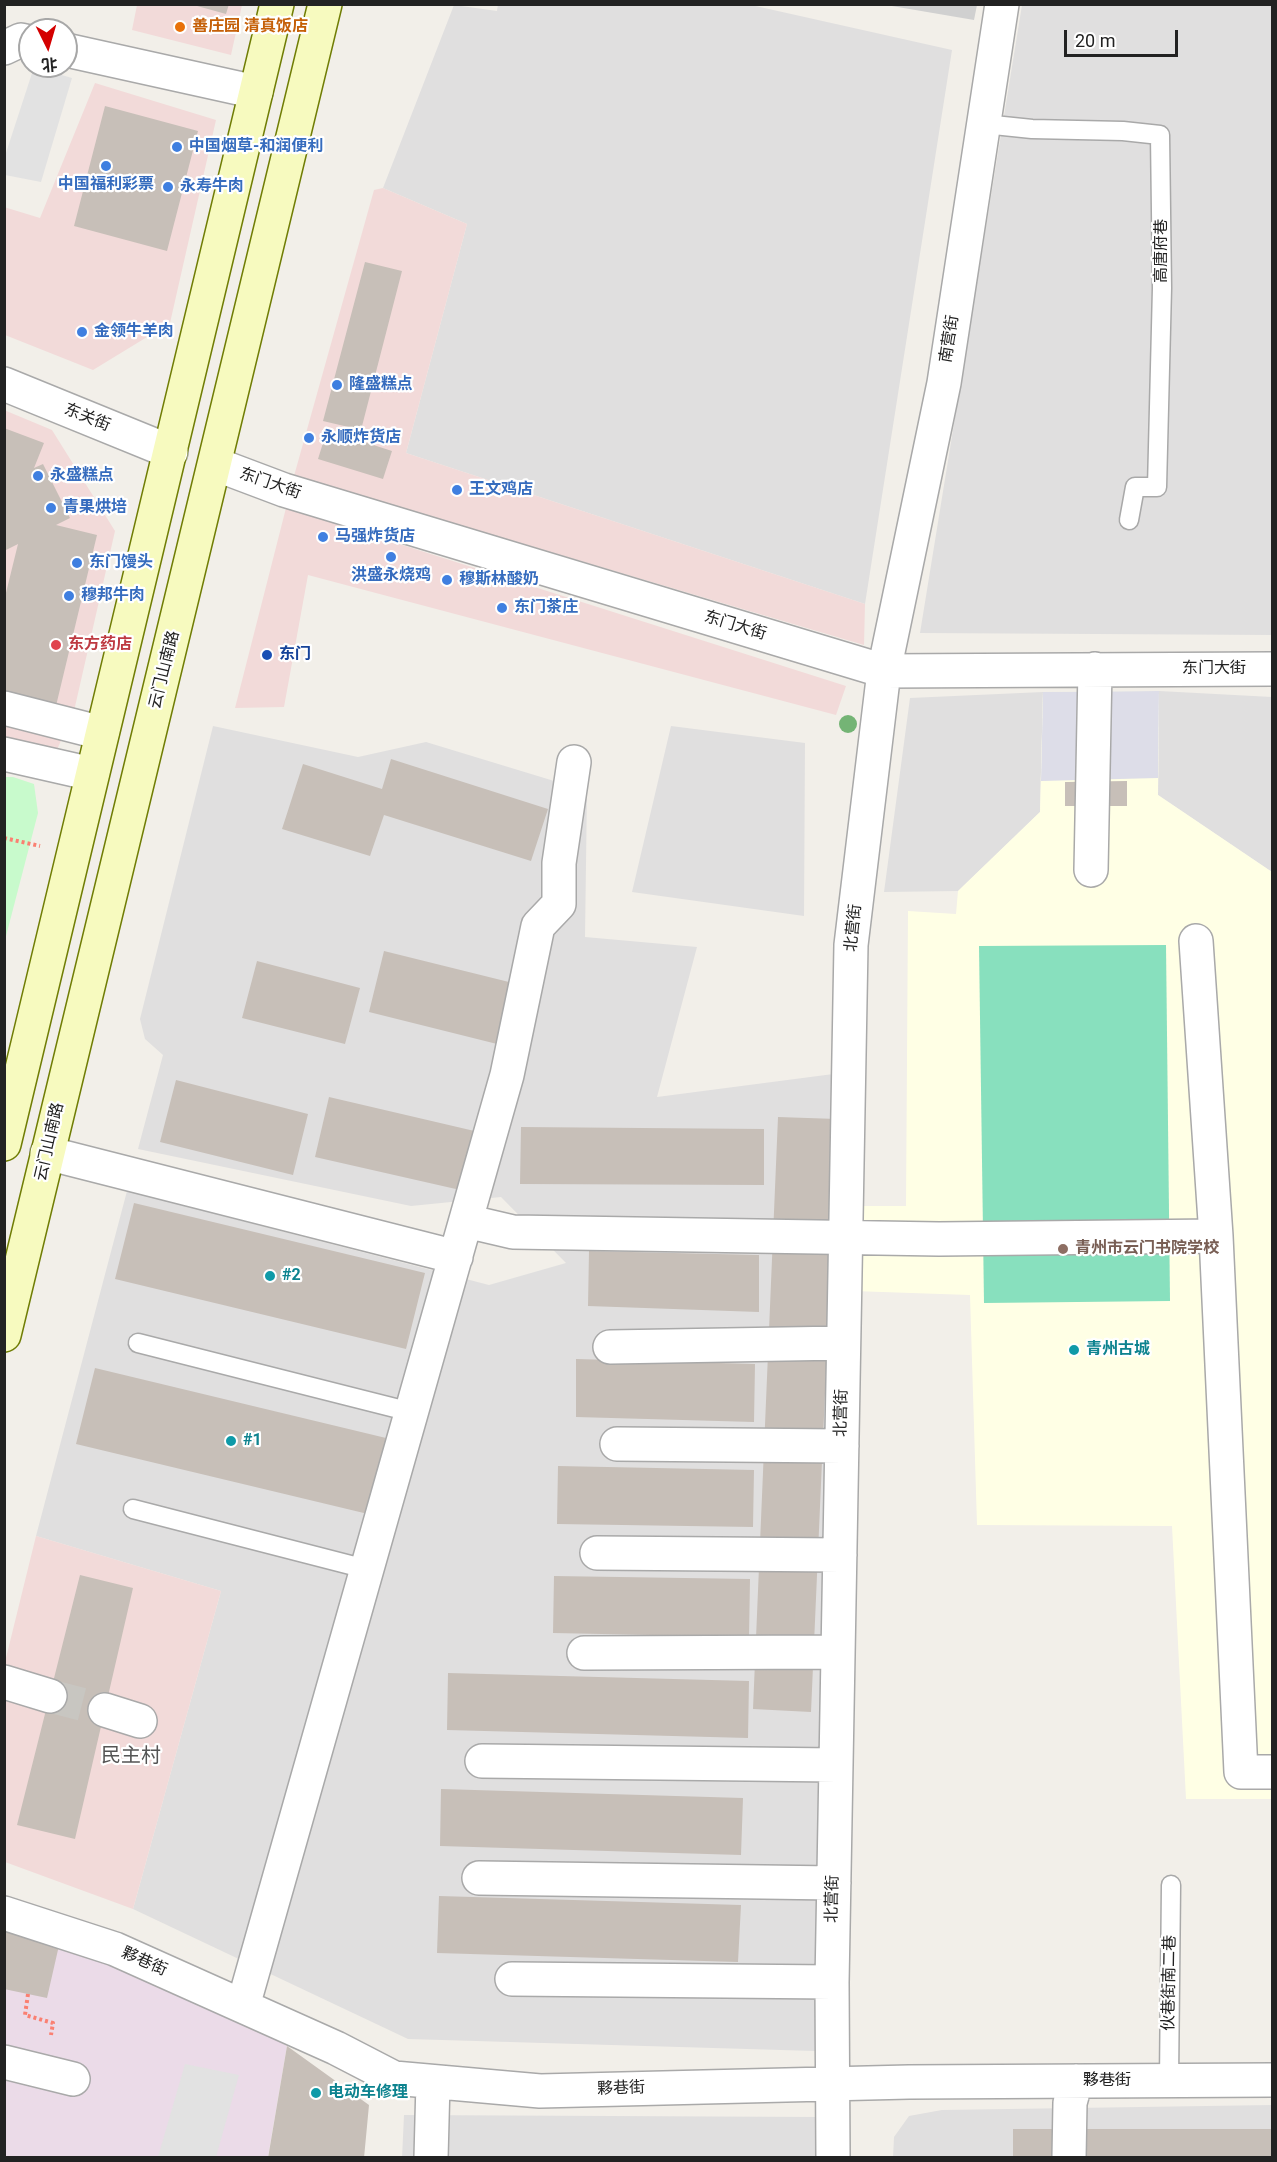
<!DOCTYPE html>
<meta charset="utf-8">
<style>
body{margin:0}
#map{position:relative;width:1277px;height:2162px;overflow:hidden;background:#f2efe9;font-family:Roboto,"Noto Sans SC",sans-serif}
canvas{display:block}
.frame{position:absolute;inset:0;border:6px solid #222;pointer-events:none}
.north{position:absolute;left:18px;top:18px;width:60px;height:60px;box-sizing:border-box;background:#fff;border:2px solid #a7a7a7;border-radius:50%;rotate:175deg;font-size:16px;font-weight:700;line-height:24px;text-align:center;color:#222}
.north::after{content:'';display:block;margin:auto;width:21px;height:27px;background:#d40000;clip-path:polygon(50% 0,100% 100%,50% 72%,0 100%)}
.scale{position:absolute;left:1064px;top:30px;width:114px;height:27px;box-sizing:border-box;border:3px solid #222;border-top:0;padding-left:8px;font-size:18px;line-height:21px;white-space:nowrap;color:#222;-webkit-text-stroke:4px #fff;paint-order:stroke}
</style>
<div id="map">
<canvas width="1277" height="2162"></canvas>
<div class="frame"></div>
<div class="north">北</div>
<div class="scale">20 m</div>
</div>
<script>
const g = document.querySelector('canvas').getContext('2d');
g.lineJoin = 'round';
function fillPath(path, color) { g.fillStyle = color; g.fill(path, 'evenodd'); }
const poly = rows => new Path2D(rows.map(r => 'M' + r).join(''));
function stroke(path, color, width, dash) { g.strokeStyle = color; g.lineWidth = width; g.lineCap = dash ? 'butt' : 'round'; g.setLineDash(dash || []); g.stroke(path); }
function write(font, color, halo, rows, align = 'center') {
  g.font = font + ' Roboto,"Noto Sans SC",sans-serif'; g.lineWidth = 4.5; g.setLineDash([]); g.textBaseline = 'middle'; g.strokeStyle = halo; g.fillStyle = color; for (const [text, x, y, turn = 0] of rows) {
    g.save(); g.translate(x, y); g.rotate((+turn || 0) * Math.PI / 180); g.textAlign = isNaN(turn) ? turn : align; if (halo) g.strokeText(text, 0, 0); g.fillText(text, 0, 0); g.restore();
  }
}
const residential = poly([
 [498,4,751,5,952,50,865,604,406,453,467,224,383,188,454,5,497,11],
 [1022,5,1272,5,1272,635,920,633],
 [1159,691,1272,697,1272,872,1158,795],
 [1043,692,1040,812,958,891,884,892,910,698],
 [213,726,358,757,426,742,587,791,585,937,697,947,657,1097,841,1073,815,2051,408,2039,133,1909,221,1591,36,1536,127,1191,489,1285,566,1263,501,1197,411,1206,138,1149,163,1055,145,1039,140,1019],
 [671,726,805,743,804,916,632,892],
 [1272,2105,1272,2157,893,2158,894,2137,909,2116,942,2110],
 [404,2115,818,2117,817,2157,402,2158]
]);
const commercial = poly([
 [137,5,242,5,231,55,132,30],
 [95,83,216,120,170,323,93,370,5,335,4,207,40,218],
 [383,188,467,224,406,453,865,604,864,645,294,476,374,190],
 [4,410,52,430,115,531,74,711,56,752,5,744],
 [286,508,846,686,836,715,308,575,284,707,235,708],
 [36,1536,221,1591,133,1909,5,1862,5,1662]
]);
const industrial = poly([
 [5,1924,58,1937,249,2025,287,2046,268,2157,5,2158]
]);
const education = poly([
 [1159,691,1158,795,1272,872,1272,1799,1186,1799,1172,1526,977,1525,970,1295,853,1291,854,1206,906,1206,908,911,956,914,958,891,1040,812,1043,692]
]);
const religious = poly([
 [886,5,977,4,977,5,974,20]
]);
const park = poly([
 [5,777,13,777,34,784,38,813,5,940]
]);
const pitch = poly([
 [1166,945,1170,1301,984,1303,979,946]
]);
const parking = poly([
 [34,67,72,78,41,182,5,175,5,156],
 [185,2064,239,2075,216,2157,158,2157]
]);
const plaza = poly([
 [1159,691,1158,778,1041,781,1043,692]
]);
const building = poly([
 [190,4,229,4,226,14],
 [105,106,198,131,167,251,74,226],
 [365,262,402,271,361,430,323,421],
 [4,428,44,443,34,468,43,464,70,518,56,525,97,535,55,710,4,698,4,601,18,544,4,551],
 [327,430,392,451,383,479,318,459],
 [391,759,548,809,531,861,384,815,370,856,282,829,303,764,382,789],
 [1127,781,1127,806,1065,806,1065,782],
 [384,951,517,984,501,1045,369,1012],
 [257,961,360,988,345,1044,242,1018],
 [176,1080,308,1114,293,1175,160,1142],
 [329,1097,483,1133,469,1192,315,1157],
 [778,1117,837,1119,811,1712,753,1709],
 [521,1127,764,1129,764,1185,520,1184],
 [134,1203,425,1273,406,1349,115,1279],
 [589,1251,759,1255,759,1312,588,1306],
 [576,1359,755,1364,754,1422,576,1417],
 [95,1368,386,1438,368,1514,76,1444],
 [558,1466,754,1470,753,1527,557,1524],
 [80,1575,133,1588,75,1839,17,1825],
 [554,1576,750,1579,749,1637,553,1633],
 [448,1673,749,1681,748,1738,447,1730],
 [441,1789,743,1798,741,1855,440,1846],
 [439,1896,741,1905,738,1962,437,1953],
 [4,1929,60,1941,47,1998,4,1989],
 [287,2046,369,2105,364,2158,268,2158],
 [1013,2129,1272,2129,1272,2158,1013,2158]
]);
const streetTunnel = poly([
 [50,1696,105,1710]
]);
const path = poly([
 [4,838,40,846],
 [28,1994,25,2015,53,2023,51,2035]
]);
const lane = poly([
 [984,124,1032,129,1123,131,1160,135,1162,288,1157,487,1135,487,1129,520],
 [138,1343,411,1412],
 [133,1509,366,1569],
 [1169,2080,1171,1885]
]);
const street = poly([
 [4,48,21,40,30,42],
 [66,50,256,92],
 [4,384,171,452],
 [215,464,284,490,884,671,1272,669],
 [4,708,102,733],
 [4,754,92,774],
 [1091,870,1095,669],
 [1196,941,1216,1236,1241,1772,1272,1772],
 [47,1153,456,1257],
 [466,1221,513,1232,939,1239,1216,1236],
 [610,1347,843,1343],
 [617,1444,842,1446],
 [597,1553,840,1555],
 [584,1653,838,1652],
 [4,1682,50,1696],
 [105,1710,140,1721],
 [482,1761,836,1765],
 [479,1878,834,1883],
 [4,1913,115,1949,336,2048,394,2078,540,2091,909,2082,1272,2080],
 [512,1979,832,1982],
 [243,2006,507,1075,538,926,559,904,559,863,574,762],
 [4,2062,73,2079],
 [431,2158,433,2082],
 [833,2158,832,1982,851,945,884,671,944,383,1002,4],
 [1069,2158,1070,2103,1076,2081]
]);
const secondary = poly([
 [4,1144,277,4],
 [4,1335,325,4]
]);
const trees = [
 [848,724]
];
const markers = [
 [180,27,6,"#e8710a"],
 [177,147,6,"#3f7fe0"],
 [106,166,6,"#3f7fe0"],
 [168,187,6,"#3f7fe0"],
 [82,332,6,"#3f7fe0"],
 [337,385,6,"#3f7fe0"],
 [309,438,6,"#3f7fe0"],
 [38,476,6,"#3f7fe0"],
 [457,490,6,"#3f7fe0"],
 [51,508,6,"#3f7fe0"],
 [323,537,6,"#3f7fe0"],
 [391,557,6,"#3f7fe0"],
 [77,563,6,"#3f7fe0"],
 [447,580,6,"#3f7fe0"],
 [69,596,6,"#3f7fe0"],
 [502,608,6,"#3f7fe0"],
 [56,645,6,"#e0444e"],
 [267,655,6,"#1a4fb4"],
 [1063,1249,6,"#8d6e63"],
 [270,1276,6,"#0f9aa8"],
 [1074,1350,6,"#0f9aa8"],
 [231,1441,6,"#0f9aa8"],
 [316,2093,6,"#0f9aa8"]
];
const foodNames = [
 ["善庄园 清真饭店",192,27]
];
const shopNames = [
 ["中国烟草-和润便利",189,147],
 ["中国福利彩票",106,185,"center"],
 ["永寿牛肉",180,187],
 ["金领牛羊肉",94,332],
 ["隆盛糕点",349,385],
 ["永顺炸货店",321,438],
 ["永盛糕点",50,476],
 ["王文鸡店",469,490],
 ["青果烘培",63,508],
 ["马强炸货店",335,537],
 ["东门馒头",89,563],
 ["洪盛永烧鸡",391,576,"center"],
 ["穆斯林酸奶",459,580],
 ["穆邦牛肉",81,596],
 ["东门茶庄",514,608]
];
const streetNames = [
 ["高唐府巷",1162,251,-90],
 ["南营街",950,339,-81],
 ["东关街",87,418,22],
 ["东门大街",270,484,19],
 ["东门大街",735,626,17],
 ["东门大街",1214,669],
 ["云门山南路",165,670,-76],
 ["北营街",854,928,-84],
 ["云门山南路",50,1142,-77],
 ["北营街",842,1413,-89],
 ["北营街",833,1899,-89],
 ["夥巷街",144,1962,24],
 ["伙巷街南二巷",1170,1983,-89],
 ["夥巷街",1107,2081],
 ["夥巷街",621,2089,-2]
];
const healthNames = [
 ["东方药店",68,645]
];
const transitNames = [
 ["东门",279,655]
];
const educationNames = [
 ["青州市云门书院学校",1075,1249]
];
const cultureNames = [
 ["#2",282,1276],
 ["青州古城",1086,1350],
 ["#1",243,1441],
 ["电动车修理",328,2093]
];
const quarterNames = [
 ["民主村",131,1757]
];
fillPath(residential, '#e0dfdf');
fillPath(commercial, '#f2dad9');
fillPath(industrial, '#ebdbe8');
fillPath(education, '#ffffe5');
fillPath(religious, '#d0d0d0');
fillPath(park, '#c8facc');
fillPath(pitch, '#88e0be');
fillPath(parking, '#e2e2e2');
fillPath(plaza, '#dddde8');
fillPath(building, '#c7bfb8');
stroke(streetTunnel, '#c8c6c1', 33, [33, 16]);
stroke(lane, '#a9a9a9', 21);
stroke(street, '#a9a9a9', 36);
stroke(secondary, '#707d05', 36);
stroke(path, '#fa8072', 4, [3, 3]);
stroke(lane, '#fff', 18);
stroke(street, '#fff', 33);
stroke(secondary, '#f7fabf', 33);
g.fillStyle = '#74b475';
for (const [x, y] of trees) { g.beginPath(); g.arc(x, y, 9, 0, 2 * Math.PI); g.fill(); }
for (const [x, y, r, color] of markers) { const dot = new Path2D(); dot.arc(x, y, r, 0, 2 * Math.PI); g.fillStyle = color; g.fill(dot); stroke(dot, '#fff', 2); }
write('bold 16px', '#c56008', '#fff', foodNames, 'left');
write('bold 16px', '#366cbe', '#fff', shopNames, 'left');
write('16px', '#222', '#fff', streetNames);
write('bold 16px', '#be3a42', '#fff', healthNames, 'left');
write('bold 16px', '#164399', '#fff', transitNames, 'left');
write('bold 16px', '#785e54', '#fff', educationNames, 'left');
write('bold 16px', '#0d838f', '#fff', cultureNames, 'left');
write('20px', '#555', '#fff', quarterNames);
</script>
